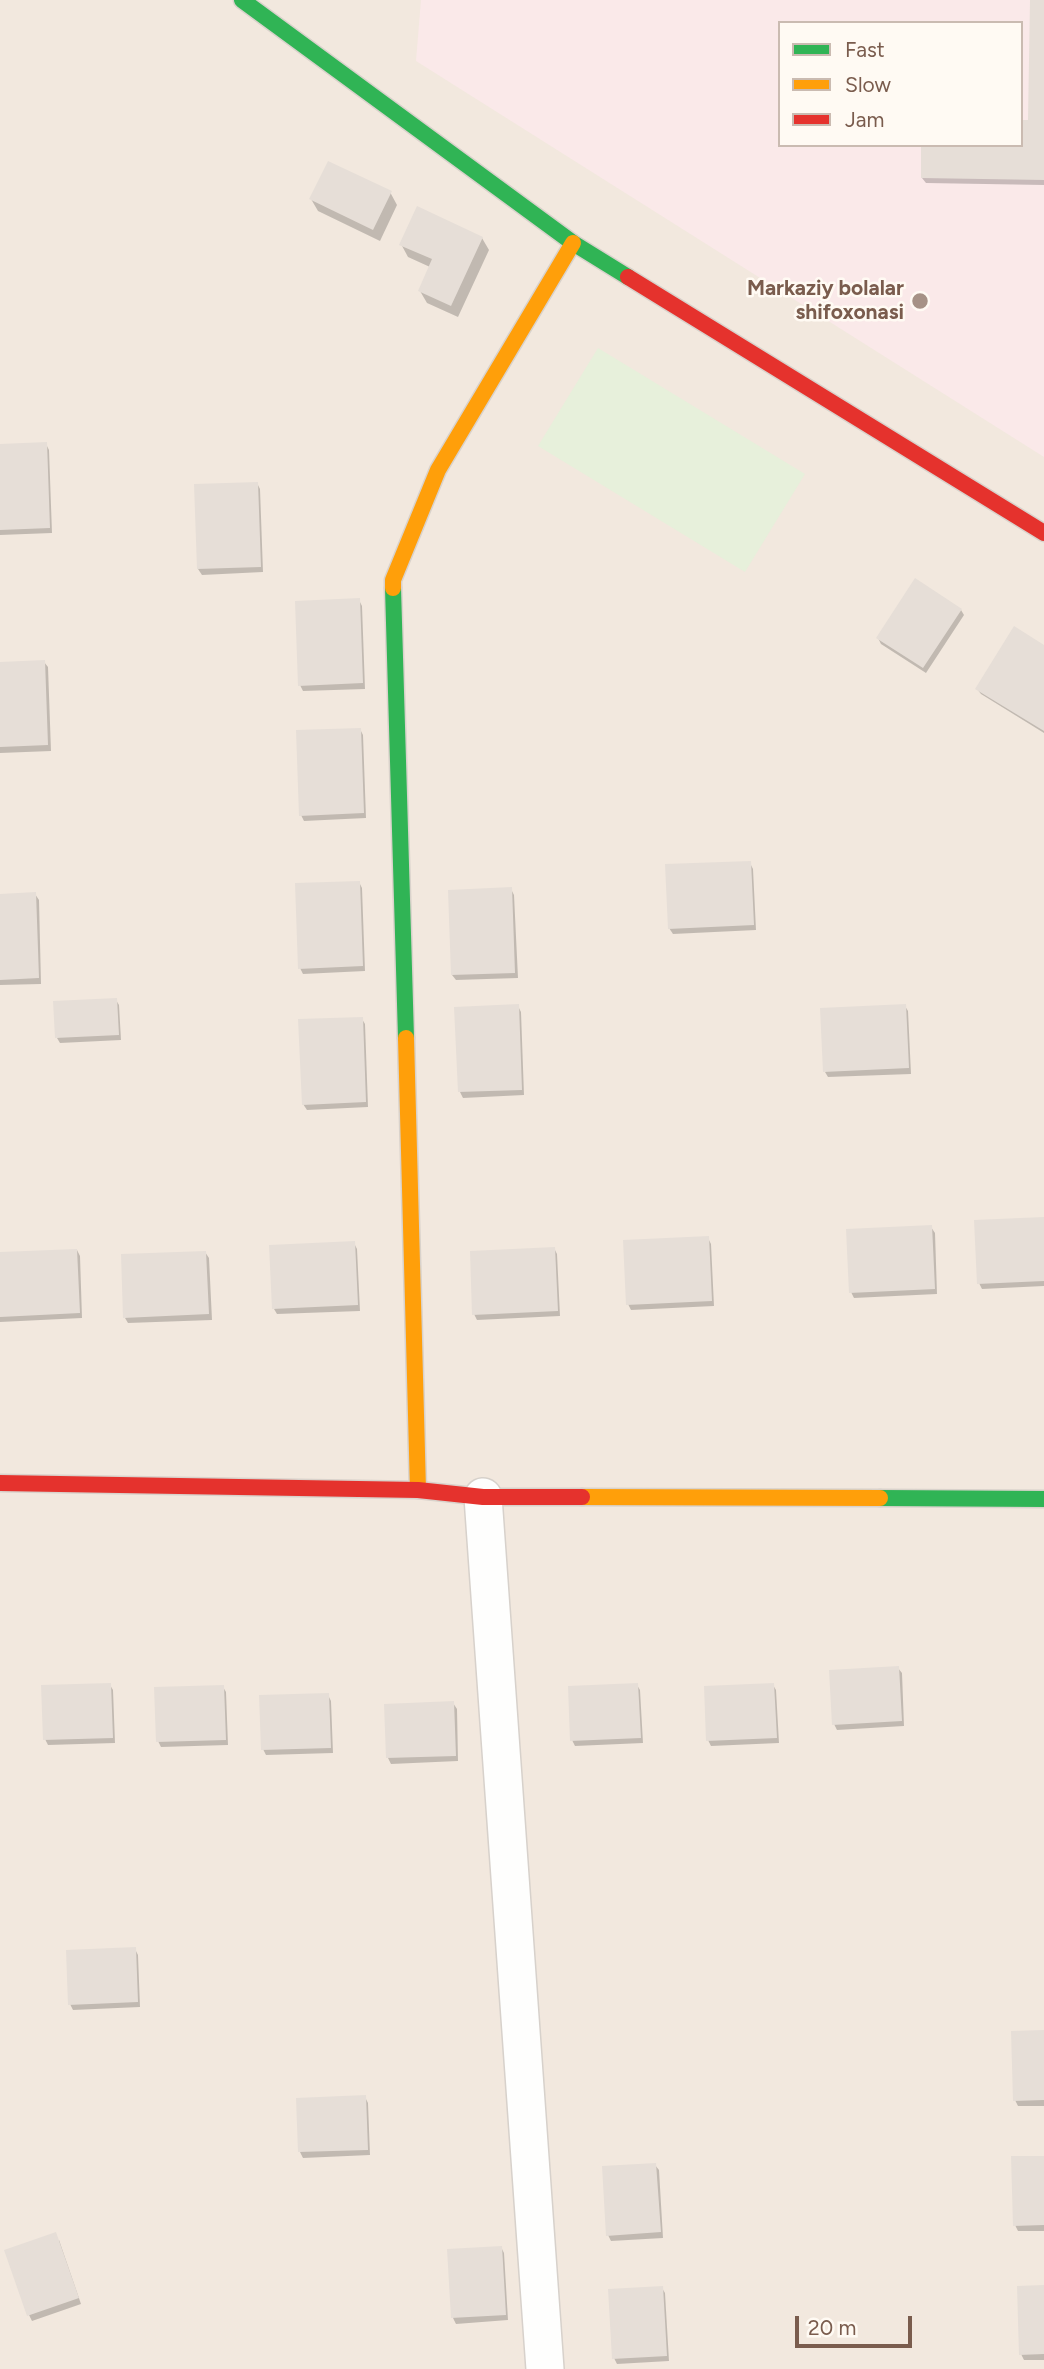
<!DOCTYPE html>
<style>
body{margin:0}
#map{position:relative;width:1044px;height:2369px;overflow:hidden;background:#f9f5f0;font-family:Figtree,sans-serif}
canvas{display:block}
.legend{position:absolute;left:778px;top:21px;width:245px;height:126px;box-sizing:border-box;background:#fffaf3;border:2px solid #cabbb1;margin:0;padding:9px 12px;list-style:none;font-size:21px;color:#7a5c4d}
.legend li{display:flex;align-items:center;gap:14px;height:35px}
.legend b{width:35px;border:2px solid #cabbb1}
.scale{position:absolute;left:795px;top:2316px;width:117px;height:32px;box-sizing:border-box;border:4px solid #7a5c4d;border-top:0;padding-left:9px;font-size:21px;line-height:24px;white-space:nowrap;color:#7a5c4d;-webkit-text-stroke:5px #fffaf3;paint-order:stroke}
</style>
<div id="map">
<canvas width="1044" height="2369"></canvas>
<ul class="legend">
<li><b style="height:9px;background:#30b455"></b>Fast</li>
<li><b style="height:9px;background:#ff9f0a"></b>Slow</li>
<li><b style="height:9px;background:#e5322d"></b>Jam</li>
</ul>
<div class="scale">20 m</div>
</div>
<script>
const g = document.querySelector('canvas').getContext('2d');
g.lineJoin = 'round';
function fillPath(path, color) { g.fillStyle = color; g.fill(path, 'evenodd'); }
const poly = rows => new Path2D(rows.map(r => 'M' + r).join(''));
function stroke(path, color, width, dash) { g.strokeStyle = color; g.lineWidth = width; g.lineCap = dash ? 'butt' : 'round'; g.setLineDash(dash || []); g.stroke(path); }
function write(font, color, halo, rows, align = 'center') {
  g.font = font + ' Figtree,sans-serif'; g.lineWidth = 5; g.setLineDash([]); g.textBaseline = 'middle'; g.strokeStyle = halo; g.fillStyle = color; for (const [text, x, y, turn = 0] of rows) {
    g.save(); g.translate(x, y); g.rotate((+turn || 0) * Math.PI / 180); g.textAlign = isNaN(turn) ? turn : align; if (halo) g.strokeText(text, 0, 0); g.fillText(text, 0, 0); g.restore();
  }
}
const residential = poly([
 [0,0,1044,0,1044,2369,0,2369],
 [780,23,1021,23,1021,145,780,145]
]);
const medical = poly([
 [421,0,1044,0,1044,457,416,61],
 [780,23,1021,23,1021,145,780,145]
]);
const green = poly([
 [598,348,805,474,745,572,538,446]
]);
const shadow = poly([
 [1032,0,1044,0,1044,185,926,183,922,178,1021,145,1030,122],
 [390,192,397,205,380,241,318,211,311,199],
 [482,238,489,250,458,317,427,303,420,291,430,267,408,257,401,244],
 [46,444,49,450,52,533,0,535,0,446],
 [257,483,260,489,263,572,202,575,198,569],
 [359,600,362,606,365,689,303,691,300,685],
 [961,610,964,615,926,673,881,644,878,638],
 [1044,647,1044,733,981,694,977,689],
 [44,662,48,667,51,751,0,753,0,664],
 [360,729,363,735,366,818,304,821,301,815],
 [750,863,753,869,756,930,673,934,669,928],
 [359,882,362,888,365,971,303,974,300,968],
 [511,889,514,895,518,978,456,980,452,975],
 [35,894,39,900,41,984,0,985,0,896],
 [116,1000,119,1005,121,1040,60,1043,57,1038],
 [518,1006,521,1012,524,1095,463,1098,460,1092],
 [905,1006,908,1011,911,1074,828,1077,825,1072],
 [362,1019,365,1024,368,1107,307,1110,303,1104],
 [1044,1219,1044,1286,982,1289,979,1283],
 [931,1227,935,1233,937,1294,854,1298,851,1292],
 [708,1238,711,1244,714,1306,631,1310,628,1304],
 [354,1243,357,1249,360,1311,277,1314,274,1309],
 [554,1248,557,1254,560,1316,477,1320,474,1314],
 [77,1250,80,1256,82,1318,0,1322,0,1254],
 [205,1252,209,1258,212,1320,128,1323,125,1318],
 [898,1668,902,1673,904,1726,837,1730,834,1724],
 [110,1685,113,1690,115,1743,48,1745,45,1739],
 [637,1685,640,1690,643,1743,575,1746,572,1740],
 [773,1685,776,1690,779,1743,711,1746,708,1740],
 [223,1687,226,1692,228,1745,161,1747,158,1741],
 [328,1695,331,1701,333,1753,266,1755,263,1749],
 [453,1703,457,1709,458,1761,391,1764,388,1758,386,1705],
 [135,1949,138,1955,140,2007,73,2010,70,2004],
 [1044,2032,1044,2106,1018,2106,1015,2100],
 [365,2097,368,2103,370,2155,303,2158,300,2152],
 [1044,2157,1044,2231,1018,2231,1015,2225],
 [655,2165,659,2170,663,2238,611,2241,608,2235],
 [59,2240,81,2304,32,2321,29,2315],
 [501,2247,504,2253,508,2320,456,2324,453,2318,449,2250],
 [1044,2287,1044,2360,1024,2360,1021,2354],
 [662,2288,665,2293,669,2361,617,2364,614,2358]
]);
const building = poly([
 [1030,0,1044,0,1044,180,921,178,921,145,1021,145,1021,120,1028,120],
 [328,161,392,191,373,230,309,199],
 [417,206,483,237,451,306,418,291,432,259,399,245],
 [47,442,50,528,0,530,0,444],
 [258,482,261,567,197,569,194,484],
 [915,578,962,609,923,668,876,638],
 [360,598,363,683,298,686,295,601],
 [1014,626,1044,645,1044,731,975,689],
 [45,660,48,745,0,747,0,662],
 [361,728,364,813,299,816,296,730],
 [751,861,754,925,668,929,665,864],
 [360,881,363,966,298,969,295,883],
 [512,887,515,973,451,975,448,890],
 [36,892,39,978,0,980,0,894],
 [117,998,119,1035,55,1038,53,1001],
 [519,1004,522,1090,458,1092,454,1007],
 [906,1004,909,1068,823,1072,820,1008],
 [363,1017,366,1102,302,1105,298,1019],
 [1044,1217,1044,1281,977,1284,974,1220],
 [932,1225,935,1289,849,1293,846,1229],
 [709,1236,712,1301,626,1305,623,1240],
 [355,1241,358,1305,272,1309,269,1245],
 [555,1247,558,1311,472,1315,470,1251],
 [77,1249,80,1313,0,1317,0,1252],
 [206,1251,209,1314,123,1318,121,1254],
 [899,1666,902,1721,832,1725,829,1670],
 [111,1683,113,1738,43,1740,41,1685],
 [638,1683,641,1738,570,1741,568,1686],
 [774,1683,777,1738,706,1741,704,1686],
 [224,1685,226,1740,156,1742,154,1687],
 [329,1693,331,1748,261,1750,259,1695],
 [454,1701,456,1756,386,1758,384,1704],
 [136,1947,138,2002,68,2005,66,1950],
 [1044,2030,1044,2100,1013,2101,1011,2031],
 [366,2095,368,2150,298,2152,296,2098],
 [1011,2156,1044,2156,1044,2225,1013,2226],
 [656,2163,661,2232,606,2236,602,2166],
 [56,2232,79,2298,27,2316,4,2250],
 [502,2246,506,2315,451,2318,447,2249],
 [1044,2285,1044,2354,1019,2355,1017,2286],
 [663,2286,667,2356,612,2359,608,2289]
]);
const street = poly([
 [483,1497,545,2369]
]);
const fast = poly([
 [242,0,573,243,628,277],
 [393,588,406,1038],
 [880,1498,1044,1499]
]);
const slow = poly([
 [393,588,393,580,438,470,573,243],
 [406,1038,418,1490],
 [582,1497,880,1498]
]);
const jam = poly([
 [628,277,1044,533],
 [0,1483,418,1490,483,1497,582,1497]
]);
const markers = [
 [920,301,9,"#a69286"]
];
const poiNames = [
 ["Markaziy bolalar",904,289],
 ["shifoxonasi",904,313]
];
fillPath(residential, '#f2e8de');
fillPath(medical, '#fae9e9');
fillPath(green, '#e7f0db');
fillPath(shadow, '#0003');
fillPath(building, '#e6ded7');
stroke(street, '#d7d1cb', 40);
stroke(fast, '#d9d2cb', 19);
stroke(slow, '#d9d2cb', 19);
stroke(jam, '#d9d2cb', 19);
stroke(street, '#fefefd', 37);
stroke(fast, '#30b455', 16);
stroke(slow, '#ff9f0a', 16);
stroke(jam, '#e5322d', 16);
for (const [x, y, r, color] of markers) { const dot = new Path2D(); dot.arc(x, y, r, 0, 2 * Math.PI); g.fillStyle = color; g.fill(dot); stroke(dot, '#fffaf3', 2.5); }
write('bold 21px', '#7a5c4d', '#fffaf3', poiNames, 'right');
</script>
